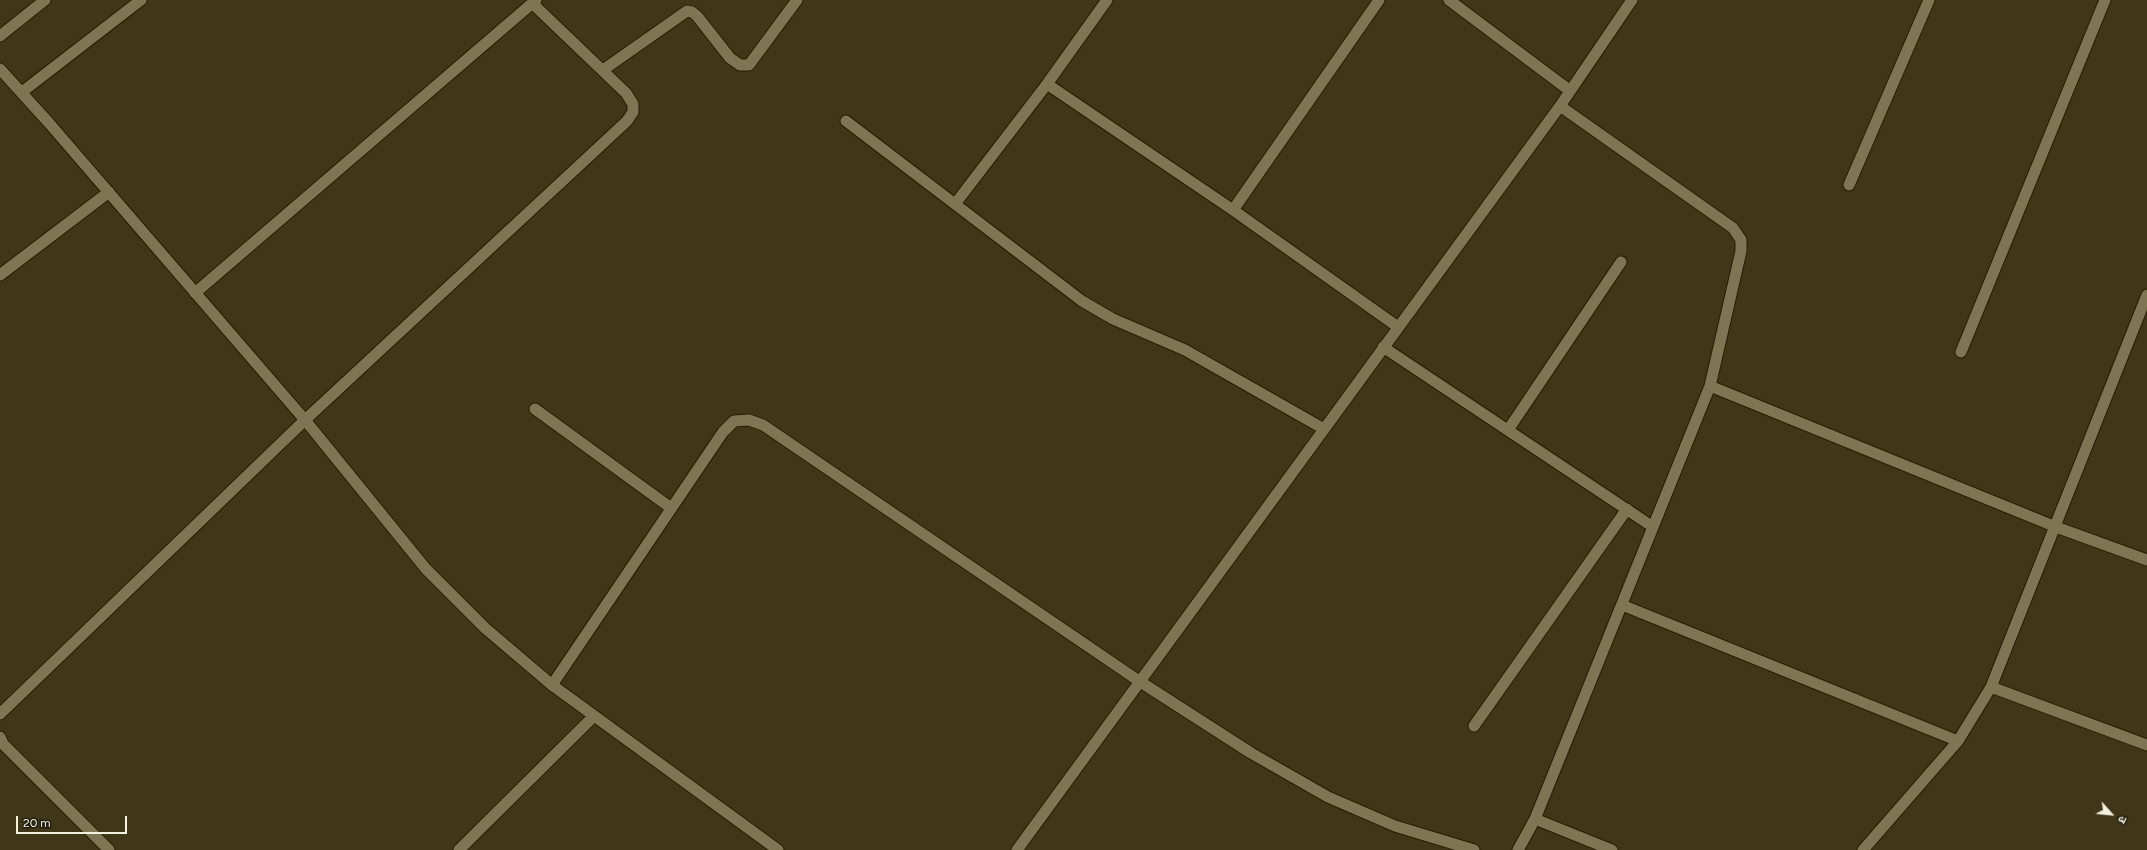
<!DOCTYPE html>
<meta charset="utf-8">
<style>
body{margin:0}
#map{position:relative;width:2147px;height:850px;overflow:hidden;background:#3f3718;font-family:Figtree,"Noto Sans Devanagari",sans-serif}
canvas{display:block}
.north{position:absolute;left:2091px;top:794px;width:40px;height:40px;-webkit-text-stroke:3px #221f11;paint-order:stroke;rotate:117deg;font-size:11px;font-weight:700;line-height:16px;text-align:center;color:#f4f0de}
.north::after{content:'';display:block;margin:auto;width:14px;height:18px;background:#f4f0de;clip-path:polygon(50% 0,100% 100%,50% 72%,0 100%)}
.scale{position:absolute;left:16px;top:816px;width:111px;height:18px;box-sizing:border-box;border:2px solid #f4f0de;border-top:0;padding-left:5px;font-size:12px;line-height:14px;white-space:nowrap;color:#f4f0de;-webkit-text-stroke:3px #221f11;paint-order:stroke}
</style>
<div id="map">
<canvas width="2147" height="850"></canvas>
<div class="north">उ</div>
<div class="scale">20 m</div>
</div>
<script>
const g = document.querySelector('canvas').getContext('2d');
g.lineJoin = 'round';
const poly = rows => new Path2D(rows.map(r => 'M' + r).join(''));
function stroke(path, color, width, dash) { g.strokeStyle = color; g.lineWidth = width; g.lineCap = dash ? 'butt' : 'round'; g.setLineDash(dash || []); g.stroke(path); }
const minor = poly([
 [1449,0,1569,90],
 [0,36,45,0],
 [603,70,687,11,692,12,697,16,730,58,740,65,749,65,797,0],
 [1047,84,1233,210,1398,327],
 [22,92,141,0],
 [846,121,1082,301,1113,319,1185,350,1324,429],
 [1849,185,1929,0],
 [955,204,1047,84,1107,0],
 [1233,210,1379,0],
 [0,275,109,192],
 [195,293,536,0],
 [1383,347,1653,527],
 [1961,352,2105,0],
 [1710,386,2056,527,2147,560],
 [535,409,671,508],
 [1508,430,1621,262],
 [1622,605,1958,741],
 [552,685,723,432,734,421,749,420,763,425,1139,681,1251,753,1328,797,1395,826,1474,850],
 [1991,687,2147,745],
 [0,714,305,420,627,121,633,112,633,104,626,93,532,3],
 [1474,726,1627,509],
 [0,737,3,744,109,850],
 [1535,819,1612,850],
 [459,850,594,716],
 [1017,850,1560,106,1632,0],
 [1518,850,1535,819,1710,386,1741,251,1741,240,1733,228,1560,106],
 [1863,850,1958,741,1991,687,2147,295]
]);
const tertiary = poly([
 [0,69,49,123,305,420,426,569,485,628,552,685,778,850]
]);
stroke(minor, '#261e00', 13);
stroke(tertiary, '#261e00', 13);
stroke(minor, '#7d7554', 11);
stroke(tertiary, '#7d7554', 11);
</script>
